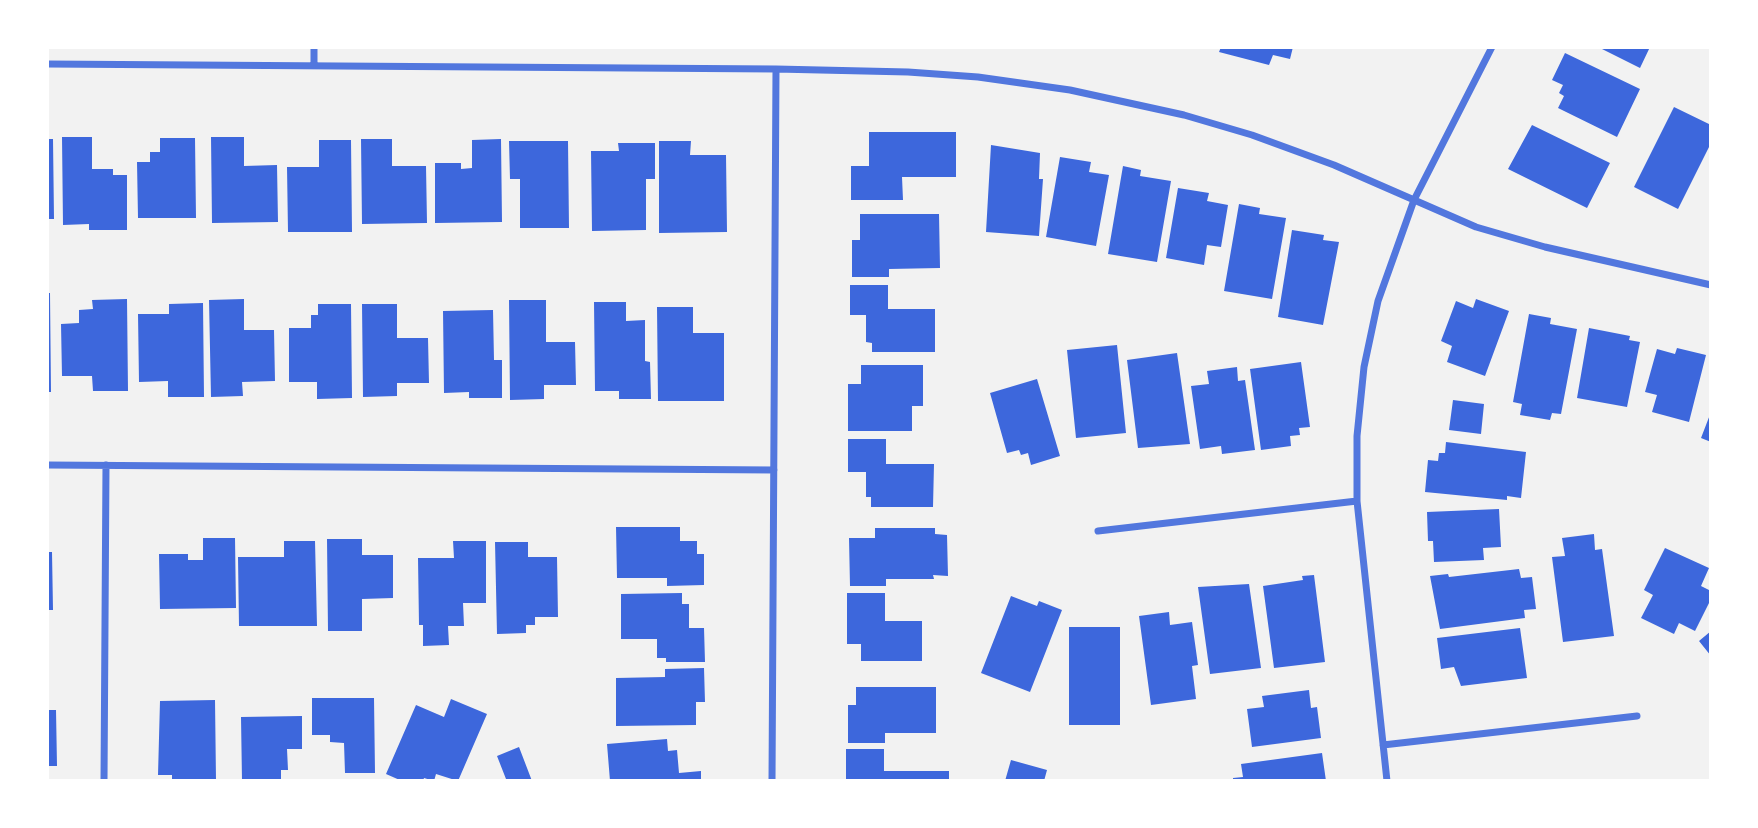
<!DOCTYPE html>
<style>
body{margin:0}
#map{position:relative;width:1758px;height:828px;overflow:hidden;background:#f2f2f2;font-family:Helvetica,sans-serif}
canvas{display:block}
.frame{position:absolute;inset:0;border:49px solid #fff;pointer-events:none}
</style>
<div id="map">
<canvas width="1758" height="828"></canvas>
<div class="frame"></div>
</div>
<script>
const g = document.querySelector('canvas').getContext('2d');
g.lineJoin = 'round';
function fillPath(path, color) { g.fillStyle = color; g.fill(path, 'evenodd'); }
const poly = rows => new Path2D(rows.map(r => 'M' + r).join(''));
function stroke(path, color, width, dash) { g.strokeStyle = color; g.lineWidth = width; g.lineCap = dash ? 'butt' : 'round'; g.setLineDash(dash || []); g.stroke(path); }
const building = poly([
 [1221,47,1293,47,1290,59,1273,55,1269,65,1219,52],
 [1598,47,1650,47,1640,68],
 [1565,53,1640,89,1617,137,1558,108,1564,96,1559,93,1563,85,1552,80],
 [1674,107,1711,125,1711,143,1678,209,1634,187],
 [1532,125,1610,163,1587,208,1508,169],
 [869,132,956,132,956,177,902,177,903,200,851,200,851,166,869,166],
 [62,137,92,137,92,169,113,169,113,175,127,175,127,230,89,230,89,224,63,225],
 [211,137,244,137,244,166,277,165,278,222,212,223],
 [160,138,195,138,196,218,138,218,137,162,150,162,150,152,160,152],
 [47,139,53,139,54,219,47,219],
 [361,139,392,139,392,166,426,166,427,223,362,224],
 [501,139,502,222,435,223,435,163,461,163,461,169,472,168,472,140],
 [319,140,351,140,352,232,288,232,287,167,319,167],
 [509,141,568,141,569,228,520,228,520,179,510,179],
 [659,141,691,141,690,155,726,155,727,232,659,233],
 [618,143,655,143,655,179,646,179,646,230,592,231,591,151,619,151],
 [991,145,1040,153,1039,179,1043,179,1039,236,986,232],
 [1060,157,1091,162,1089,172,1109,175,1096,246,1046,237],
 [1123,166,1141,170,1140,176,1171,181,1157,262,1108,254],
 [1178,188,1209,193,1207,201,1228,205,1221,247,1207,245,1204,265,1166,258],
 [1239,204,1260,208,1259,214,1286,218,1272,299,1224,291],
 [860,214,939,214,940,268,889,269,889,277,852,277,852,240,860,240],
 [1292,230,1324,235,1323,240,1339,242,1323,325,1278,317],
 [850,285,888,285,888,309,935,309,935,352,872,352,872,343,866,342,866,315,850,315],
 [47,293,50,293,51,392,47,392],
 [127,299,128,391,93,391,92,376,62,376,61,324,79,323,79,310,93,309,92,300],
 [244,299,244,330,274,330,275,381,242,382,243,396,211,397,209,300],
 [1476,299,1509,311,1485,376,1447,362,1452,346,1441,341,1456,301,1473,308],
 [509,300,546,300,546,342,575,342,576,385,544,385,544,399,510,400],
 [594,302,626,302,626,321,645,320,645,361,650,362,651,399,619,399,619,391,595,391],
 [203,303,204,397,168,397,168,381,139,382,138,314,169,314,169,304],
 [318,304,351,304,352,398,317,399,317,382,289,382,289,328,311,328,311,315,318,315],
 [362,304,397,304,397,338,428,338,429,383,397,383,397,396,363,397],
 [657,307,693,307,693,333,724,333,724,401,658,401],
 [493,310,494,360,502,360,502,398,469,398,469,392,444,393,443,311],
 [1529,314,1551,318,1550,324,1577,329,1561,414,1552,413,1550,420,1520,415,1522,404,1513,402],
 [1589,328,1630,336,1629,340,1640,342,1627,407,1577,398],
 [1117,345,1126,433,1076,438,1067,350],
 [1677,348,1706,355,1689,422,1652,412,1657,395,1645,392,1657,349,1675,354],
 [1177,353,1190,444,1138,448,1127,360],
 [1301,362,1310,427,1299,428,1300,435,1290,436,1291,446,1261,450,1250,369],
 [861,365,923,365,923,406,912,406,912,431,848,431,848,384,861,384],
 [1237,367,1238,381,1245,380,1255,450,1222,454,1221,446,1200,449,1191,386,1209,384,1207,371],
 [1037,379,1060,456,1031,465,1028,453,1021,455,1019,450,1007,453,990,393],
 [1453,400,1484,404,1481,434,1449,430],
 [1711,412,1711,442,1701,438],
 [848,439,886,439,886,464,934,464,933,507,871,507,871,497,866,497,866,472,848,472],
 [1446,442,1526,452,1521,498,1507,496,1507,500,1425,492,1428,460,1438,461,1439,453,1445,453],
 [1499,509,1501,547,1483,548,1484,560,1434,562,1433,541,1428,541,1427,512],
 [616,527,680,527,680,541,697,541,697,554,704,554,704,585,667,586,667,578,617,578],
 [875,528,935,528,935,534,947,535,948,576,933,575,934,579,886,579,886,586,850,586,849,538,875,538],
 [1594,534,1595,550,1602,549,1614,636,1563,642,1552,557,1565,556,1562,538],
 [203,538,235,538,236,608,160,609,159,554,188,554,188,560,203,560],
 [327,539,362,539,362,555,393,555,393,598,362,599,362,631,328,631],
 [284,541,315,541,317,626,239,626,238,557,284,557],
 [453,541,486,541,486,603,463,603,464,626,448,626,449,645,423,646,423,625,419,625,418,558,454,558],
 [495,542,528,542,528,557,557,557,558,617,535,617,535,625,526,625,526,633,497,634],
 [1665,548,1709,568,1701,586,1711,591,1711,599,1695,631,1679,623,1674,634,1641,618,1653,595,1644,590],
 [47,552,52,552,53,610,47,610],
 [1519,569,1521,578,1532,577,1536,609,1524,610,1525,618,1440,629,1430,576,1448,574,1449,577],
 [1314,575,1325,662,1274,668,1263,586,1303,580,1302,576],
 [1249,584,1261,668,1210,674,1198,587],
 [682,593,682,604,689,604,689,628,704,628,705,662,666,662,666,658,657,658,657,639,621,639,621,594],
 [847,593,885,593,885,621,922,621,922,661,861,661,861,644,847,644],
 [1011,596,1037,606,1039,601,1062,610,1030,692,981,673],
 [1169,612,1170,625,1192,622,1198,665,1192,666,1196,699,1151,705,1139,616],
 [1069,627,1120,627,1120,725,1069,725],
 [1520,628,1527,678,1461,686,1454,667,1441,669,1437,638],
 [1711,631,1711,656,1699,641],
 [704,668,705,702,696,702,696,725,616,726,616,678,665,677,665,669],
 [856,687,936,687,936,733,885,733,885,743,848,743,848,705,856,705],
 [1309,690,1311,708,1317,707,1321,738,1252,747,1247,709,1264,707,1262,696],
 [312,698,374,698,375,773,345,773,344,743,330,742,330,735,312,735],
 [451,699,487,714,458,781,436,774,434,781,424,778,423,781,402,781,386,774,416,705,444,717],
 [215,700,216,781,172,781,172,775,158,775,160,701],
 [47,710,56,710,57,766,47,766],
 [302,716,302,749,287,749,288,770,281,770,281,781,242,781,241,717],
 [667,739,668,751,677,750,679,773,701,771,701,781,610,781,607,744],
 [519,747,532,781,501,781,506,779,497,756],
 [846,749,884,749,884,771,949,771,949,781,846,781],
 [1322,753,1326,781,1233,781,1233,778,1243,777,1241,764],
 [1011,760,1047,770,1044,781,1005,781]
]);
const minor = poly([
 [47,64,776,69,908,72,978,77,1070,90,1184,115,1252,135,1334,165,1476,227,1545,247,1711,285],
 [314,66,314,47],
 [47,465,774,470],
 [1098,531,1357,501],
 [1383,745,1637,716],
 [104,781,106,465],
 [772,781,776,69],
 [1387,781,1357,501,1357,436,1364,367,1378,301,1414,200,1492,47]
]);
fillPath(building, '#3d67dc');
stroke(minor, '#5277de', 7);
</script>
